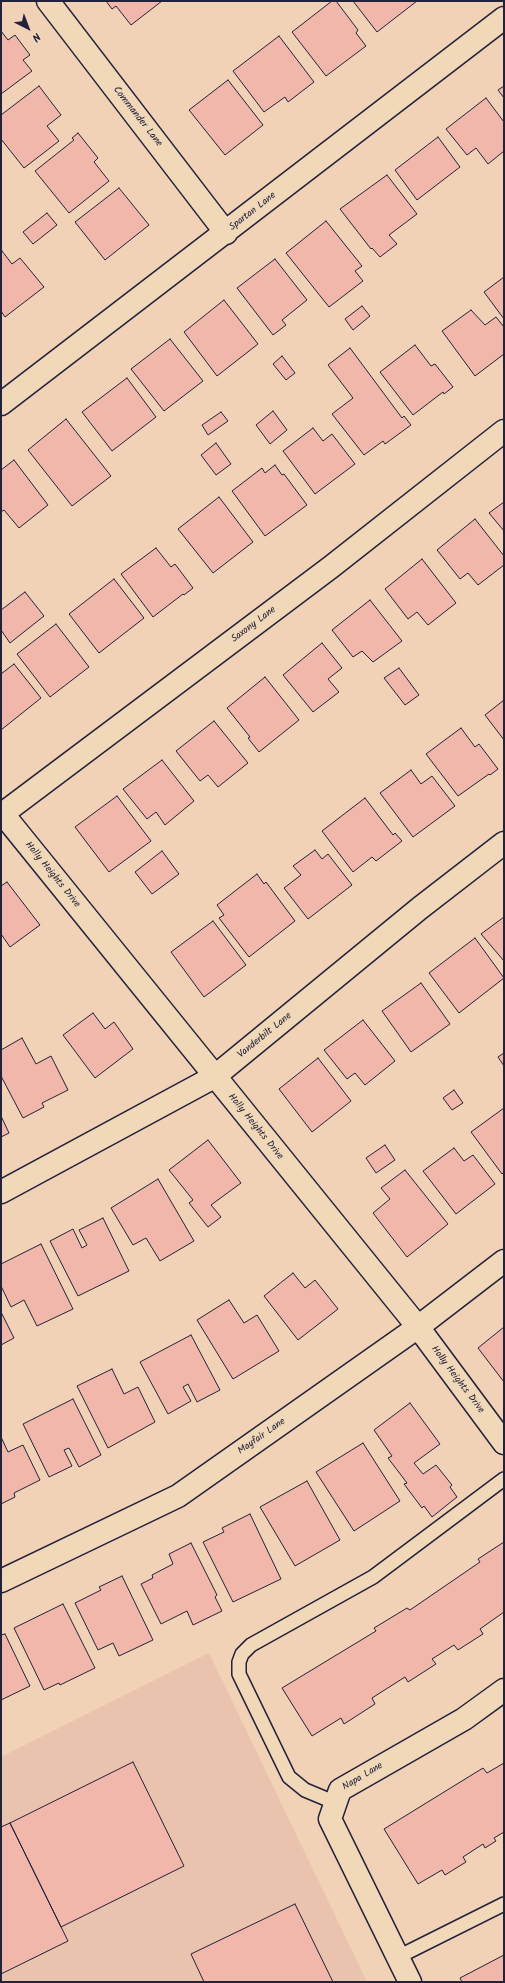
<!DOCTYPE html>
<style>
body{margin:0}
#map{position:relative;width:505px;height:1983px;overflow:hidden;background:#f1d2b6;font-family:Kalam,sans-serif}
canvas{display:block}
.frame{position:absolute;inset:0;border:2px solid #22223b;pointer-events:none}
.north{position:absolute;left:8px;top:8px;width:40px;height:40px;-webkit-text-stroke:3px #f0d8b8;paint-order:stroke;rotate:138deg;font-size:11px;font-weight:700;line-height:16px;text-align:center;color:#22223b}
.north::after{content:'';display:block;margin:auto;width:14px;height:18px;background:#22223b;clip-path:polygon(50% 0,100% 100%,50% 72%,0 100%)}
</style>
<div id="map">
<canvas width="505" height="1983"></canvas>
<div class="frame"></div>
<div class="north">N</div>
</div>
<script>
const g = document.querySelector('canvas').getContext('2d');
g.lineJoin = 'round';
function fillPath(path, color) { g.fillStyle = color; g.fill(path, 'evenodd'); }
const poly = rows => new Path2D(rows.map(r => 'M' + r).join(''));
function stroke(path, color, width, dash) { g.strokeStyle = color; g.lineWidth = width; g.lineCap = dash ? 'butt' : 'round'; g.setLineDash(dash || []); g.stroke(path); }
function write(font, color, halo, rows, align = 'center') {
  g.font = font + ' Kalam,sans-serif'; g.lineWidth = 4; g.setLineDash([]); g.textBaseline = 'middle'; g.strokeStyle = halo; g.fillStyle = color; for (const [text, x, y, turn = 0] of rows) {
    g.save(); g.translate(x, y); g.rotate((+turn || 0) * Math.PI / 180); g.textAlign = isNaN(turn) ? turn : align; if (halo) g.strokeText(text, 0, 0); g.fillText(text, 0, 0); g.restore();
  }
}
const built = poly([
 [209,1653,367,1982,1,1982,1,1757]
]);
const building = poly([
 [106,1,162,1,131,25,116,6,112,9,106,1],
 [332,1,336,1,358,30,356,33,366,46,326,76,292,32,332,1],
 [353,1,417,1,377,32,353,1],
 [1,31,8,40,15,35,30,55,23,60,32,71,1,94,1,31],
 [279,36,314,82,288,102,285,97,264,112,233,71,279,36],
 [228,80,263,125,225,155,189,110,228,80],
 [39,86,61,115,47,126,59,141,24,168,1,139,1,115,39,86],
 [504,86,504,98,498,90,504,86],
 [486,98,504,122,504,151,488,164,476,148,467,155,446,129,486,98],
 [78,133,98,158,94,162,109,181,69,213,35,171,74,140,72,138,78,133],
 [438,137,460,167,417,200,395,170,438,137],
 [387,175,417,214,389,235,397,244,380,257,372,248,371,249,340,209,387,175],
 [119,188,149,225,105,260,75,222,119,188],
 [47,213,57,225,33,244,23,232,47,213],
 [326,221,362,266,355,271,363,281,329,307,286,253,326,221],
 [2,251,12,264,20,258,44,287,5,317,1,311,1,252,2,251],
 [275,259,307,300,282,320,286,325,273,335,237,288,275,259],
 [504,277,504,319,484,292,504,277],
 [224,300,258,344,217,376,184,332,224,300],
 [362,306,370,316,353,330,345,319,362,306],
 [471,310,485,325,496,317,504,327,504,354,475,376,442,331,471,310],
 [170,339,203,381,164,411,131,369,170,339],
 [415,345,431,366,435,364,453,387,444,394,443,392,413,415,380,372,415,345],
 [350,348,402,418,404,416,411,425,385,444,383,441,364,455,332,414,353,398,328,365,350,348],
 [282,356,295,373,286,380,273,364,282,356],
 [127,378,156,417,112,451,82,412,127,378],
 [273,411,287,430,270,444,256,425,273,411],
 [221,412,228,421,208,435,202,425,221,412],
 [66,419,111,476,72,506,28,450,66,419],
 [313,428,323,441,332,434,355,464,315,494,283,451,313,428],
 [216,443,231,464,216,475,201,455,216,443],
 [14,460,48,505,19,528,4,510,1,512,1,470,14,460],
 [275,465,282,475,284,474,307,505,265,536,232,491,262,468,265,473,275,465],
 [219,497,253,542,213,573,178,529,219,497],
 [504,502,504,531,489,513,504,502],
 [475,519,504,556,504,565,478,585,468,573,460,579,437,550,475,519],
 [156,548,171,567,175,564,193,588,184,595,183,594,153,617,121,574,156,548],
 [422,559,456,603,428,625,417,612,408,619,385,589,422,559],
 [114,579,144,618,99,653,69,614,114,579],
 [25,592,44,616,10,643,1,630,1,610,25,592],
 [370,600,402,641,373,662,362,651,353,657,332,630,370,600],
 [56,624,89,667,50,697,17,654,56,624],
 [322,643,342,668,328,679,339,692,313,712,283,675,322,643],
 [14,664,41,698,1,730,1,674,14,664],
 [399,668,419,695,405,705,384,678,399,668],
 [265,677,299,720,259,752,248,738,250,737,227,708,265,677],
 [504,700,504,740,485,715,504,700],
 [214,721,248,763,218,787,208,775,200,781,176,751,214,721],
 [461,728,475,747,479,744,498,769,490,775,489,774,458,796,426,754,461,728],
 [162,760,194,801,165,825,156,812,147,819,123,789,162,760],
 [411,770,421,784,432,776,455,806,413,837,380,793,411,770],
 [117,796,151,841,109,872,75,827,117,796],
 [365,798,393,835,395,833,402,841,376,861,372,857,353,872,322,831,365,798],
 [315,850,322,859,328,854,352,885,308,919,284,888,301,875,293,866,315,850],
 [162,851,179,874,152,894,135,872,162,851],
 [257,874,264,884,266,882,295,921,249,957,219,918,224,915,217,905,257,874],
 [7,882,40,925,10,947,1,934,1,886,7,882],
 [504,917,504,961,481,934,504,917],
 [213,921,246,965,204,997,171,952,213,921],
 [475,938,504,978,459,1013,429,973,475,938],
 [421,983,450,1024,411,1052,382,1011,421,983],
 [93,1013,105,1029,114,1022,133,1049,95,1078,63,1035,93,1013],
 [363,1020,395,1061,365,1085,355,1073,347,1079,324,1050,363,1020],
 [22,1038,36,1064,51,1056,68,1090,42,1103,44,1107,23,1118,1,1076,1,1050,22,1038],
 [504,1053,504,1066,498,1057,504,1053],
 [318,1058,351,1101,312,1132,279,1089,318,1058],
 [454,1090,463,1103,452,1110,443,1098,454,1090],
 [504,1108,504,1172,502,1174,471,1132,504,1108],
 [1,1116,9,1133,1,1137,1,1116],
 [208,1140,241,1183,211,1205,221,1217,208,1227,189,1203,193,1200,169,1170,208,1140],
 [385,1145,395,1160,376,1173,366,1158,385,1145],
 [454,1148,464,1161,473,1155,495,1184,456,1214,423,1171,454,1148],
 [405,1170,448,1224,407,1257,373,1213,390,1199,381,1188,405,1170],
 [158,1179,194,1241,160,1261,146,1238,133,1245,111,1208,158,1179],
 [103,1218,129,1271,78,1296,50,1241,73,1229,82,1248,87,1245,79,1230,103,1218],
 [41,1244,73,1309,37,1326,24,1300,11,1307,1,1286,1,1264,41,1244],
 [293,1273,305,1288,315,1280,338,1309,298,1340,264,1296,293,1273],
 [229,1300,244,1323,257,1315,279,1351,233,1379,197,1320,229,1300],
 [1,1312,14,1338,1,1345,1,1312],
 [504,1327,504,1382,478,1348,504,1327],
 [191,1335,220,1390,197,1402,188,1384,183,1387,191,1401,168,1414,140,1362,191,1335],
 [112,1369,124,1394,138,1387,155,1422,108,1448,77,1386,112,1369],
 [73,1399,101,1455,79,1467,69,1448,64,1450,72,1466,49,1477,23,1424,73,1399],
 [410,1403,440,1444,414,1463,423,1474,436,1465,452,1485,450,1487,457,1497,432,1517,424,1506,422,1508,404,1484,407,1483,388,1458,392,1456,374,1430,410,1403],
 [1,1437,8,1452,23,1445,40,1480,14,1493,15,1497,1,1504,1,1437],
 [363,1443,400,1501,354,1531,316,1472,363,1443],
 [307,1481,340,1540,295,1566,260,1507,307,1481],
 [250,1514,281,1579,233,1602,203,1542,224,1532,222,1528,250,1514],
 [504,1542,504,1612,480,1629,483,1634,458,1650,454,1645,432,1659,436,1664,408,1682,405,1677,372,1698,375,1704,344,1724,341,1718,312,1736,282,1688,376,1631,374,1628,407,1608,410,1610,480,1562,478,1559,504,1542],
 [191,1543,217,1595,215,1597,222,1611,193,1625,187,1611,161,1624,141,1584,153,1578,152,1575,173,1564,169,1554,191,1543],
 [122,1576,153,1640,119,1656,113,1643,98,1650,75,1603,101,1590,99,1587,122,1576],
 [63,1604,95,1668,60,1685,59,1683,44,1690,14,1628,63,1604],
 [5,1634,30,1686,1,1700,1,1635,5,1634],
 [133,1762,184,1866,61,1927,10,1823,133,1762],
 [504,1763,504,1832,494,1838,496,1841,485,1848,483,1844,463,1857,466,1862,445,1875,442,1870,418,1884,384,1829,483,1768,487,1773,504,1763],
 [10,1823,68,1941,1,1974,1,1827,10,1823],
 [295,1904,333,1982,204,1982,191,1954,295,1904],
 [504,1955,504,1982,462,1982,460,1978,504,1955]
]);
const lane = poly([
 [336,1803,305,1790,289,1777,239,1674,239,1662,242,1654,251,1645,373,1577,504,1479],
 [398,1957,504,1904]
]);
const street = poly([
 [48,1,226,233],
 [1,404,504,18],
 [3,814,418,1327,504,1443],
 [1,815,331,567,504,431],
 [1,1192,214,1077,420,908,504,843],
 [1,1581,178,1496,418,1327,504,1261],
 [410,1982,330,1819,340,1790,464,1719,504,1690]
]);
const streetNames = [
 ["Commander Lane",137,117,52],
 ["Spartan Lane",253,212,-38],
 ["Saxony Lane",254,625,-37],
 ["Holly Heights Drive",52,875,51],
 ["Vanderbilt Lane",265,1036,-39],
 ["Holly Heights Drive",255,1127,51],
 ["Holly Heights Drive",457,1380,53],
 ["Mayfair Lane",262,1437,-35],
 ["Napa Lane",363,1777,-31]
];
fillPath(built, '#e9c3ad');
fillPath(building, '#f0b7aa');
stroke(building, '#22223b', 1);
stroke(lane, '#22223b', 16);
stroke(street, '#22223b', 25);
stroke(lane, '#f0d8b8', 13);
stroke(street, '#f0d8b8', 22);
write('10px', '#22223b', '#f0d8b8', streetNames);
</script>
